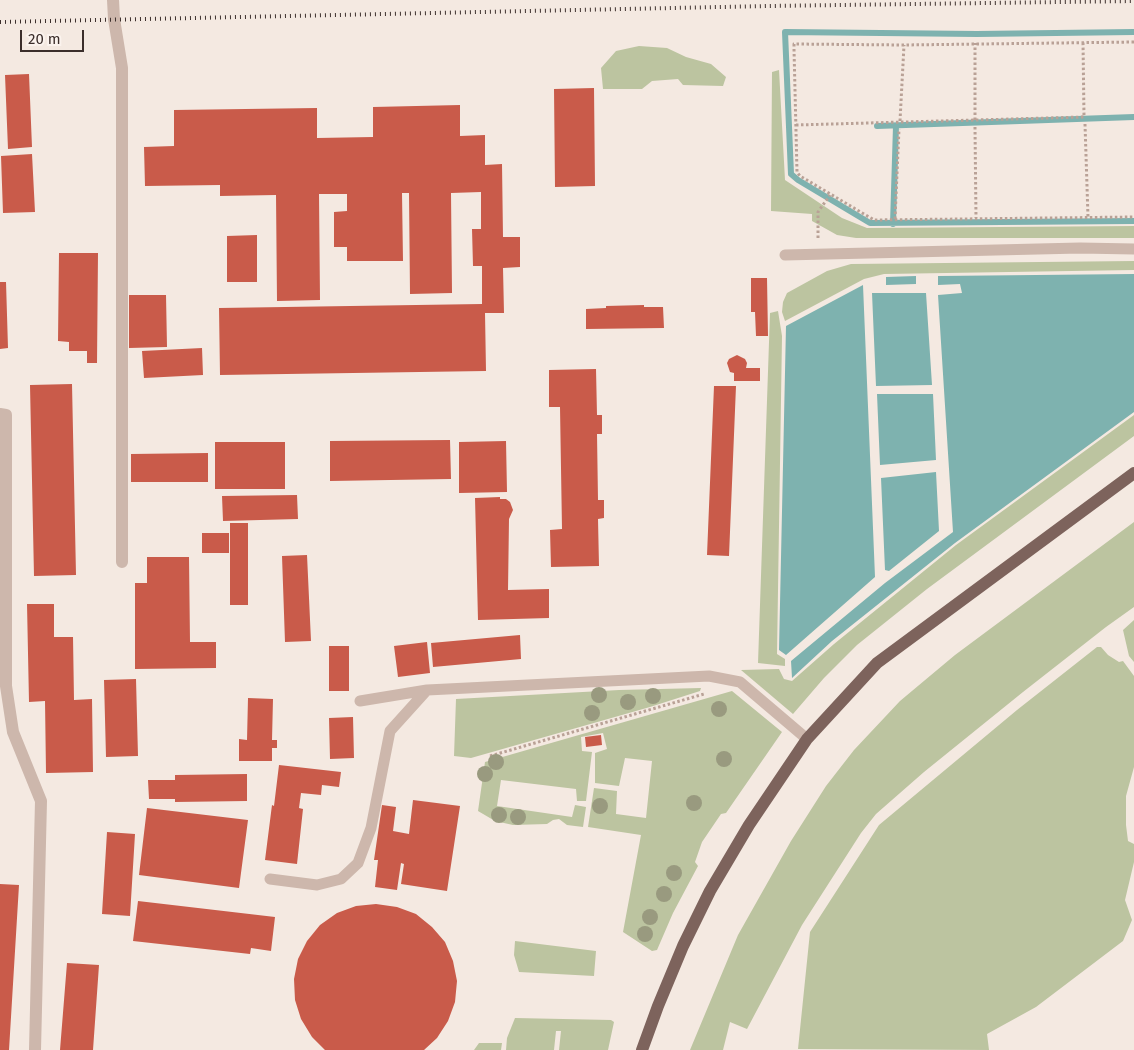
<!DOCTYPE html>
<style>
body{margin:0}
#map{position:relative;width:1134px;height:1050px;overflow:hidden;background:#f4e9e1;font-family:"Fira Sans",sans-serif}
canvas{display:block}
.scale{position:absolute;left:20px;top:30px;width:64px;height:22px;box-sizing:border-box;border:2px solid #3b2e2b;border-top:0;padding-left:6px;font-size:15px;line-height:18px;white-space:nowrap;color:#3b2e2b;-webkit-text-stroke:4px #fbf3ee;paint-order:stroke}
</style>
<div id="map">
<canvas width="1134" height="1050"></canvas>
<div class="scale">20 m</div>
</div>
<script>
const g = document.querySelector('canvas').getContext('2d');
g.lineJoin = 'round';
function fillPath(path, color) { g.fillStyle = color; g.fill(path, 'evenodd'); }
const poly = rows => new Path2D(rows.map(r => 'M' + r).join(''));
function stroke(path, color, width, dash) { g.strokeStyle = color; g.lineWidth = width; g.lineCap = dash ? 'butt' : 'round'; g.setLineDash(dash || []); g.stroke(path); }
const green = poly([
 [639,46,667,48,686,57,711,64,726,77,723,86,683,85,678,79,652,81,642,89,603,89,601,68,616,51],
 [779,70,785,180,842,218,867,228,1134,226,1134,238,856,238,837,235,812,221,812,214,771,211,772,72],
 [1134,261,1134,270,884,274,864,279,785,321,782,312,783,302,787,293,827,271,851,264],
 [778,311,782,336,777,654,785,659,785,666,758,663,770,313],
 [1134,415,1134,436,927,589,857,645,824,678,793,714,741,670,779,669,784,679,792,681,834,644,956,545],
 [1134,522,1134,607,1106,627,1023,692,924,772,876,814,861,833,802,925,747,1029,730,1022,723,1050,690,1050,738,935,791,841,826,786,854,750,900,701,955,655],
 [1134,620,1134,662,1129,656,1123,630],
 [1097,647,1101,647,1108,655,1119,662,1123,661,1134,676,1134,767,1126,796,1126,825,1128,841,1134,844,1134,862,1125,900,1132,920,1123,941,1036,1007,987,1034,989,1050,798,1049,810,932,879,825,1017,710],
 [701,688,700,691,650,707,471,758,454,756,456,699,619,690],
 [732,691,782,732,726,813,721,814,702,842,695,862,698,866,673,913,657,950,652,951,623,932,641,835,588,827,594,788,617,791,616,814,646,818,652,761,625,758,619,786,595,783,595,753,607,749,603,733,581,737,582,751,592,752,586,801,577,801,576,789,501,780,497,806,572,817,575,805,586,807,583,827,567,825,559,819,553,820,547,824,513,825,495,821,478,811,485,762],
 [515,941,596,951,594,976,519,972,514,955],
 [515,1018,611,1020,614,1022,608,1050,559,1050,561,1031,556,1031,554,1050,506,1050,507,1038],
 [479,1043,502,1043,501,1050,474,1050]
]);
const water = poly([
 [1134,274,1134,412,955,543,832,641,792,678,791,661,885,583,953,532,938,295,962,293,960,284,938,285,938,276],
 [916,276,916,284,886,285,886,277],
 [863,285,875,577,786,655,779,650,786,326],
 [872,293,926,293,932,385,876,386],
 [877,394,933,394,936,460,880,465],
 [936,472,939,531,889,571,885,570,881,478]
]);
const stream = poly([
 [1134,32,977,34,785,32,791,174,798,180,870,223,1134,221],
 [877,126,1134,117],
 [893,224,896,126]
]);
const building = poly([
 [29,74,32,147,8,149,5,75],
 [594,88,595,186,555,187,554,89],
 [460,105,460,136,485,135,485,165,502,164,503,237,520,237,520,267,503,268,504,313,485,313,486,371,220,375,219,308,482,304,482,266,473,266,472,229,481,229,481,192,451,193,452,293,410,294,409,193,402,193,403,261,347,261,347,247,334,247,334,212,347,211,347,194,319,194,320,300,277,301,276,195,220,196,220,185,145,186,144,147,174,146,174,110,317,108,317,138,373,137,373,107],
 [32,154,35,212,3,213,1,156],
 [257,235,257,282,227,282,227,236],
 [59,253,98,253,97,363,87,363,87,351,69,351,69,342,58,341],
 [751,278,767,278,768,336,756,336,755,312,751,312],
 [0,282,6,282,8,348,0,349],
 [129,295,166,295,167,347,129,348],
 [644,305,644,307,663,307,664,328,586,329,586,309,606,308,606,306],
 [202,348,203,375,144,378,142,351],
 [737,355,745,359,747,363,746,368,760,368,760,381,734,381,734,373,730,372,727,363,729,359],
 [596,369,597,415,602,415,602,434,597,434,598,500,604,500,604,518,598,519,599,566,551,567,550,530,562,529,560,407,549,407,549,370],
 [72,384,76,575,34,576,30,385],
 [714,386,736,386,729,556,707,555],
 [450,440,451,479,330,481,330,441],
 [506,441,507,492,459,493,459,442],
 [215,442,285,442,285,489,215,489],
 [208,453,208,482,131,482,131,454],
 [297,495,298,519,223,521,222,496],
 [500,497,500,499,506,499,510,502,513,510,509,519,508,590,549,589,549,618,478,620,475,498],
 [230,523,248,523,248,605,230,605],
 [202,533,229,533,229,553,202,553],
 [307,555,311,641,285,642,282,556],
 [147,557,189,557,190,642,216,642,216,668,135,669,135,583,147,583],
 [27,604,54,604,54,637,73,637,74,700,92,699,93,772,46,773,45,701,29,702],
 [520,635,521,659,433,667,431,643],
 [427,642,430,673,398,677,394,646],
 [329,646,349,646,349,691,329,691],
 [136,679,138,756,106,757,104,680],
 [248,698,273,699,272,740,277,740,277,748,272,748,272,761,239,761,239,739,247,740],
 [353,717,354,758,330,759,329,718],
 [601,735,602,745,586,747,585,737],
 [279,765,341,772,339,787,322,785,321,795,301,793,299,808,303,809,297,864,265,860,272,805,274,806],
 [247,774,247,801,175,802,175,799,149,799,148,780,175,780,175,775],
 [413,800,460,806,447,891,401,884,404,864,401,863,397,890,375,887,378,860,374,860,382,805,396,807,393,831,409,834],
 [147,808,248,820,239,888,139,875],
 [107,832,135,834,130,916,102,914],
 [0,884,19,885,9,1050,0,1050],
 [138,901,275,917,271,951,251,948,250,954,133,941],
 [376,904,397,907,416,914,432,927,445,942,453,961,457,981,455,1002,448,1021,437,1038,424,1050,325,1050,312,1037,301,1019,295,1000,294,979,298,959,307,941,320,925,337,913,356,906],
 [67,963,99,965,93,1050,60,1050]
]);
const path = poly([
 [1134,42,904,45,794,44,794,49,797,172,800,176,874,220,1134,217],
 [975,120,975,43],
 [900,121,904,45],
 [1085,124,1088,217],
 [796,125,1084,117,1083,42],
 [975,127,976,218],
 [895,219,899,129],
 [818,238,818,212,830,195],
 [490,756,704,694]
]);
const lane = poly([
 [785,255,1080,248,1134,249],
 [360,701,427,690,709,676,740,682,807,739],
 [270,879,317,885,341,879,358,863,371,828,390,731,427,690]
]);
const street = poly([
 [113,0,114,19,122,68,122,562],
 [0,414,6,415,6,686,13,732,41,801,35,1050]
]);
const primary = poly([
 [642,1050,658,1006,683,946,710,891,749,825,807,739,877,663,1134,473]
]);
const rail = poly([
 [0,22,768,6,1134,1]
]);
const trees = [
 [599,695],
 [653,696],
 [628,702],
 [719,709],
 [592,713],
 [724,759],
 [496,762],
 [485,774],
 [694,803],
 [600,806],
 [499,815],
 [518,817],
 [674,873],
 [664,894],
 [650,917],
 [645,934]
];
fillPath(green, '#bcc4a0');
fillPath(water, '#7eb2af');
stroke(stream, '#7eb2af', 6);
fillPath(building, '#c95b4a');
stroke(path, '#b9a196', 3, [2.5, 2.5]);
stroke(lane, '#cdb7ac', 11);
stroke(street, '#cdb7ac', 12);
stroke(primary, '#7d635c', 12);
stroke(rail, '#3b2e2b', 4, [1, 4]);
g.fillStyle = '#999a7f';
for (const [x, y] of trees) { g.beginPath(); g.arc(x, y, 8, 0, 2 * Math.PI); g.fill(); }
</script>
